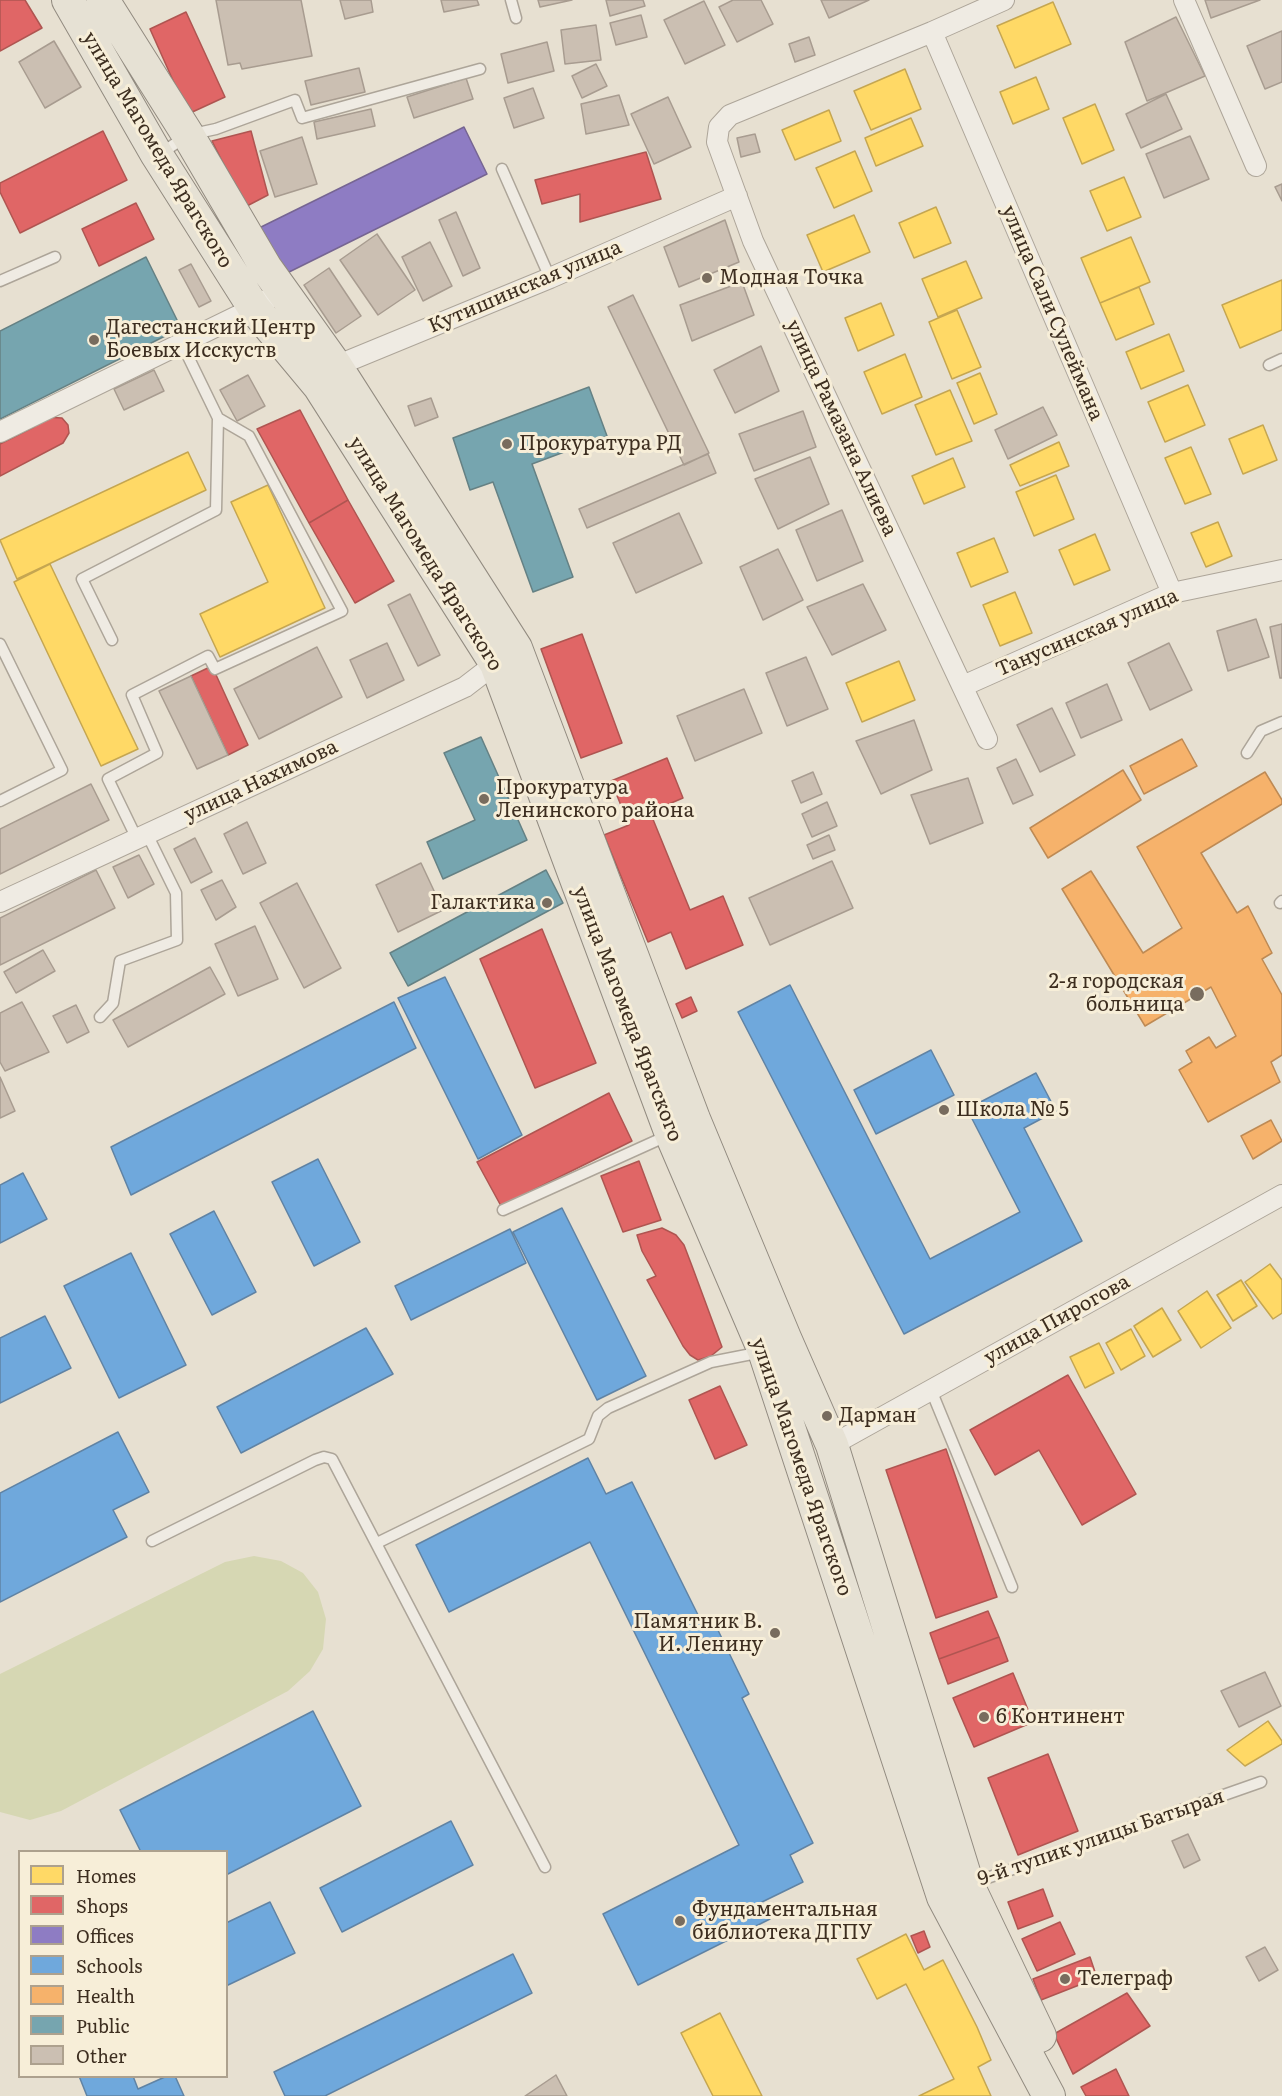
<!DOCTYPE html>
<meta charset="utf-8">
<style>
body{margin:0}
#map{position:relative;width:1282px;height:2096px;overflow:hidden;background:#e7e0d1;font-family:Literata,serif}
canvas{display:block}
.legend{position:absolute;left:18px;top:1850px;width:210px;height:228px;box-sizing:border-box;background:#f7eed8;border:2px solid #ada18e;margin:0;padding:8px 10px;list-style:none;font-size:18px;color:#3d2e20}
.legend li{display:flex;align-items:center;gap:12px;height:30px}
.legend b{width:30px;border:2px solid #ada18e}
</style>
<div id="map">
<canvas width="1282" height="2096"></canvas>
<ul class="legend">
<li><b style="height:16px;background:#ffd966"></b>Homes</li>
<li><b style="height:16px;background:#e06666"></b>Shops</li>
<li><b style="height:16px;background:#8e7cc3"></b>Offices</li>
<li><b style="height:16px;background:#6fa8dc"></b>Schools</li>
<li><b style="height:16px;background:#f6b26b"></b>Health</li>
<li><b style="height:16px;background:#76a5af"></b>Public</li>
<li><b style="height:16px;background:#cbbfb2"></b>Other</li>
</ul>
</div>
<script>
const g = document.querySelector('canvas').getContext('2d');
g.lineJoin = 'round';
function fillPath(path, color) { g.fillStyle = color; g.fill(path, 'evenodd'); }
const poly = rows => new Path2D(rows.map(r => 'M' + r).join(''));
function stroke(path, color, width, dash) { g.strokeStyle = color; g.lineWidth = width; g.lineCap = dash ? 'butt' : 'round'; g.setLineDash(dash || []); g.stroke(path); }
function write(font, color, halo, rows, align = 'center') {
  g.font = font + ' Literata,serif'; g.lineWidth = 6; g.setLineDash([]); g.textBaseline = 'middle'; g.strokeStyle = halo; g.fillStyle = color; for (const [text, x, y, turn = 0] of rows) {
    g.save(); g.translate(x, y); g.rotate((+turn || 0) * Math.PI / 180); g.textAlign = isNaN(turn) ? turn : align; if (halo) g.strokeText(text, 0, 0); g.fillText(text, 0, 0); g.restore();
  }
}
const green = poly([
 [254,1556,281,1561,303,1573,318,1592,326,1619,323,1649,310,1671,288,1691,61,1811,30,1820,0,1812,0,1674,225,1562]
]);
const homes = poly([
 [1053,2,1071,44,1015,68,997,26,1053,2],
 [905,69,921,109,871,130,854,91,905,69],
 [1036,77,1049,109,1013,124,1000,92,1036,77],
 [1095,104,1114,150,1082,164,1063,118,1095,104],
 [829,110,841,141,795,160,782,130,829,110],
 [911,118,923,146,876,166,865,138,911,118],
 [855,151,872,191,834,208,816,168,855,151],
 [1124,177,1141,217,1107,231,1090,191,1124,177],
 [936,207,951,243,914,258,899,223,936,207],
 [854,215,870,252,823,272,807,235,854,215],
 [1131,237,1150,282,1100,303,1081,258,1131,237],
 [966,261,982,298,938,317,922,279,966,261],
 [1282,280,1282,330,1240,348,1222,305,1282,280],
 [1139,287,1154,324,1116,340,1100,303,1139,287],
 [881,303,894,335,858,351,845,318,881,303],
 [957,310,981,367,952,379,929,322,957,310],
 [1169,334,1184,371,1141,389,1126,352,1169,334],
 [905,354,922,397,882,414,864,372,905,354],
 [980,373,997,414,974,424,957,383,980,373],
 [1188,385,1205,425,1165,442,1148,402,1188,385],
 [950,390,972,441,936,455,915,405,950,390],
 [1263,425,1277,460,1243,474,1229,439,1263,425],
 [1059,442,1069,466,1020,486,1010,465,1059,442],
 [1191,447,1211,494,1185,504,1165,458,1191,447],
 [188,452,206,490,17,579,0,540,188,452],
 [953,458,965,487,924,504,912,476,953,458],
 [1056,475,1074,519,1034,536,1016,492,1056,475],
 [268,485,325,608,220,657,200,614,268,582,231,502,268,485],
 [1218,522,1232,556,1206,567,1191,533,1218,522],
 [1095,534,1110,570,1074,585,1059,550,1095,534],
 [994,538,1008,572,971,587,957,553,994,538],
 [50,564,138,749,101,766,14,582,50,564],
 [1015,592,1032,633,1000,646,983,605,1015,592],
 [899,661,915,700,862,722,846,683,899,661],
 [1270,1264,1282,1280,1282,1313,1273,1319,1245,1282,1270,1264],
 [1241,1280,1257,1306,1233,1321,1217,1295,1241,1280],
 [1207,1291,1231,1328,1201,1348,1178,1311,1207,1291],
 [1162,1308,1181,1340,1153,1357,1134,1326,1162,1308],
 [1131,1329,1145,1356,1121,1370,1106,1343,1131,1329],
 [1099,1343,1114,1373,1085,1388,1070,1357,1099,1343],
 [1268,1721,1282,1741,1282,1744,1245,1766,1227,1750,1268,1721],
 [906,1934,924,1970,943,1960,977,2027,991,2060,978,2067,991,2096,919,2096,954,2079,906,1984,877,1999,857,1959,906,1934],
 [720,2013,762,2096,713,2096,681,2033,720,2013]
]);
const shops = poly([
 [0,0,25,0,42,28,0,51,0,0],
 [186,12,225,97,188,114,150,29,186,12],
 [103,131,127,180,20,233,0,192,0,183,103,131],
 [251,131,268,195,245,207,212,141,251,131],
 [646,152,661,199,580,222,580,194,542,204,535,180,646,152],
 [136,203,154,239,99,266,82,229,136,203],
 [300,410,348,500,309,523,257,429,300,410],
 [45,417,62,418,68,425,69,433,63,443,0,476,0,444,34,427,45,417],
 [348,500,394,581,355,603,309,523,348,500],
 [582,634,622,743,581,758,541,649,582,634],
 [212,666,248,745,228,755,191,676,212,666],
 [667,758,683,798,650,812,690,910,723,896,743,945,686,969,671,932,648,942,604,835,629,825,611,781,667,758],
 [542,929,596,1063,535,1088,480,959,542,929],
 [691,997,697,1011,682,1018,676,1004,691,997],
 [609,1093,632,1141,501,1206,477,1162,609,1093],
 [639,1161,661,1220,623,1232,601,1176,639,1161],
 [662,1228,676,1235,684,1245,692,1266,722,1347,711,1356,698,1360,690,1355,683,1346,647,1280,656,1276,642,1251,637,1235,662,1228],
 [1068,1375,1136,1494,1082,1525,1039,1450,995,1475,970,1430,1068,1375],
 [720,1386,747,1445,715,1459,689,1400,720,1386],
 [946,1449,997,1597,936,1618,886,1470,946,1449],
 [988,1611,999,1637,939,1659,930,1633,988,1611],
 [999,1637,1008,1661,948,1684,939,1659,999,1637],
 [1013,1673,1033,1722,974,1747,953,1698,1013,1673],
 [1048,1754,1078,1831,1018,1855,988,1778,1048,1754],
 [1043,1889,1053,1916,1018,1929,1008,1902,1043,1889],
 [1060,1922,1075,1954,1037,1971,1022,1939,1060,1922],
 [924,1931,930,1947,918,1953,911,1936,924,1931],
 [1090,1957,1097,1978,1041,2000,1033,1979,1090,1957],
 [1127,1993,1150,2026,1073,2074,1054,2034,1127,1993],
 [1116,2069,1129,2096,1086,2096,1081,2087,1116,2069]
]);
const offices = poly([
 [464,127,487,174,281,276,257,229,464,127]
]);
const schools = poly([
 [445,977,522,1135,478,1159,398,998,445,977],
 [790,985,930,1259,1020,1212,967,1109,1036,1073,1056,1111,1024,1128,1082,1241,904,1334,738,1012,790,985],
 [394,1002,416,1048,131,1195,111,1147,394,1002],
 [931,1050,954,1095,876,1134,854,1090,931,1050],
 [318,1159,360,1242,314,1266,272,1182,318,1159],
 [23,1173,47,1219,0,1243,0,1185,23,1173],
 [562,1208,646,1376,597,1400,513,1232,562,1208],
 [214,1211,256,1292,212,1315,170,1234,214,1211],
 [510,1229,526,1263,411,1320,395,1286,510,1229],
 [131,1253,186,1365,119,1398,64,1286,131,1253],
 [45,1316,71,1368,0,1403,0,1338,45,1316],
 [366,1328,393,1374,241,1453,217,1407,366,1328],
 [118,1432,149,1492,113,1510,127,1537,0,1602,0,1493,118,1432],
 [588,1458,606,1494,632,1482,704,1627,714,1622,749,1694,742,1698,813,1843,790,1855,803,1882,762,1902,770,1919,638,1985,603,1914,739,1845,590,1542,449,1612,416,1545,588,1458],
 [313,1711,361,1806,226,1875,226,1852,141,1852,120,1810,313,1711],
 [451,1821,473,1865,342,1932,320,1888,451,1821],
 [270,1902,295,1953,226,1986,226,1923,270,1902],
 [513,1954,532,1993,325,2096,285,2096,274,2072,513,1954],
 [79,2076,133,2076,138,2089,167,2076,175,2076,184,2096,87,2096,79,2076]
]);
const health = poly([
 [1182,739,1197,766,1144,794,1130,766,1182,739],
 [1123,770,1141,800,1048,858,1030,828,1123,770],
 [1265,772,1282,800,1282,804,1201,853,1237,913,1248,906,1272,953,1262,959,1282,995,1282,1055,1271,1062,1280,1082,1208,1122,1179,1070,1192,1062,1186,1051,1209,1037,1216,1048,1236,1036,1211,987,1145,1026,1062,889,1091,871,1143,953,1182,928,1137,847,1265,772],
 [1271,1120,1282,1141,1253,1159,1241,1136,1271,1120]
]);
const public = poly([
 [146,257,181,328,0,419,0,331,146,257],
 [589,387,607,436,532,464,573,577,533,592,493,482,470,490,453,438,589,387],
 [481,737,527,840,443,879,427,842,475,820,444,753,481,737],
 [546,870,563,903,408,986,390,953,546,870]
]);
const building = poly([
 [216,0,301,0,312,56,242,69,240,63,228,65,216,0],
 [340,0,371,0,373,12,345,19,340,0],
 [441,0,477,0,479,5,444,12,441,0],
 [538,0,572,0,540,7,538,0],
 [606,0,643,0,645,6,610,16,606,0],
 [733,0,761,0,773,24,737,42,719,7,733,0],
 [821,0,869,0,829,18,821,0],
 [1205,0,1260,0,1211,18,1205,0],
 [704,1,725,45,685,64,664,20,704,1],
 [641,15,647,37,616,45,610,23,641,15],
 [1176,17,1205,76,1147,101,1125,42,1176,17],
 [596,25,601,60,565,64,561,30,596,25],
 [1282,31,1282,82,1265,89,1247,46,1282,31],
 [809,37,815,55,795,62,789,44,809,37],
 [54,41,81,87,45,108,19,62,54,41],
 [547,42,554,71,508,83,501,54,547,42],
 [596,64,607,86,582,98,572,76,596,64],
 [359,68,365,92,311,105,305,81,359,68],
 [466,78,473,99,414,118,407,97,466,78],
 [533,88,544,118,514,128,504,98,533,88],
 [1166,94,1182,129,1141,148,1126,114,1166,94],
 [619,95,629,125,586,134,581,104,619,95],
 [668,97,691,147,654,164,631,114,668,97],
 [371,109,375,126,317,139,314,122,371,109],
 [755,134,760,152,741,157,737,138,755,134],
 [1190,136,1209,179,1164,198,1146,154,1190,136],
 [302,137,317,184,275,197,260,151,302,137],
 [1282,184,1282,201,1275,187,1282,184],
 [456,212,480,268,463,276,439,220,456,212],
 [725,220,739,262,679,287,664,247,725,220],
 [377,234,415,290,378,315,340,260,377,234],
 [430,242,452,286,423,301,402,257,430,242],
 [191,264,211,301,199,307,179,270,191,264],
 [329,268,361,316,336,333,304,285,329,268],
 [742,282,754,315,692,341,680,305,742,282],
 [633,295,709,453,684,465,608,307,633,295],
 [761,346,779,391,735,413,714,370,761,346],
 [154,370,164,391,124,410,114,389,154,370],
 [248,375,265,406,237,421,220,390,248,375],
 [431,398,438,417,415,426,408,406,431,398],
 [1043,407,1057,435,1008,459,995,430,1043,407],
 [803,411,816,447,754,471,739,434,803,411],
 [708,454,716,473,587,528,579,509,708,454],
 [810,457,829,504,778,529,755,479,810,457],
 [842,510,863,561,817,581,796,530,842,510],
 [679,513,702,563,636,593,613,543,679,513],
 [778,549,803,600,763,620,740,567,778,549],
 [863,584,886,630,832,655,807,607,863,584],
 [410,594,440,655,418,666,388,605,410,594],
 [1256,619,1269,657,1228,671,1217,631,1256,619],
 [1282,624,1282,678,1280,678,1270,627,1282,624],
 [387,643,404,680,367,698,350,660,387,643],
 [1169,643,1192,690,1150,710,1128,663,1169,643],
 [317,647,342,697,259,739,234,689,317,647],
 [806,657,828,709,787,726,766,673,806,657],
 [191,676,228,755,197,769,159,691,191,676],
 [1107,684,1122,720,1081,738,1066,703,1107,684],
 [744,689,762,733,695,761,677,716,744,689],
 [1052,708,1075,755,1040,772,1017,725,1052,708],
 [914,720,932,770,881,794,856,741,914,720],
 [1016,759,1033,795,1013,804,997,768,1016,759],
 [813,772,822,794,801,803,792,781,813,772],
 [968,778,983,823,930,844,911,795,968,778],
 [91,784,109,820,0,874,0,829,91,784],
 [827,802,837,826,812,837,802,814,827,802],
 [247,822,266,863,243,874,224,834,247,822],
 [829,835,835,850,813,859,807,845,829,835],
 [195,838,212,872,191,883,174,849,195,838],
 [139,855,154,884,128,898,113,867,139,855],
 [832,861,853,908,770,945,749,898,832,861],
 [421,863,443,910,398,932,376,885,421,863],
 [96,870,115,908,0,965,0,918,96,870],
 [222,880,236,907,216,920,201,890,222,880],
 [297,883,341,968,304,988,260,903,297,883],
 [255,926,278,979,238,996,215,944,255,926],
 [43,950,55,971,16,993,4,972,43,950],
 [210,967,225,994,128,1047,113,1020,210,967],
 [22,1002,49,1052,5,1071,0,1062,0,1013,22,1002],
 [76,1005,89,1032,67,1043,53,1016,76,1005],
 [0,1077,15,1111,0,1118,0,1077],
 [1265,1672,1281,1706,1239,1727,1221,1691,1265,1672],
 [1188,1834,1200,1860,1184,1868,1172,1841,1188,1834],
 [1265,1947,1278,1970,1259,1981,1246,1957,1265,1947],
 [556,2075,567,2096,525,2096,556,2075]
]);
const lane = poly([
 [511,0,516,18],
 [160,154,188,135,216,129,295,100,302,118,480,69],
 [502,169,550,278],
 [0,281,55,257],
 [1269,365,1282,359],
 [112,640,82,579,216,510,218,418],
 [0,644,62,770,0,801],
 [1247,753,1261,731,1282,722],
 [137,839,108,779,157,753,132,695,208,656,215,669,342,611,249,436,218,418,182,344],
 [1280,903,1282,901],
 [100,1017,113,1003,120,961,177,940,176,893,147,834],
 [503,1210,669,1135],
 [931,1390,1012,1587],
 [152,1541,315,1460,324,1457,332,1459,545,1867],
 [377,1543,589,1439,598,1416,608,1408,711,1362,762,1352],
 [970,1884,1261,1782]
]);
const street = poly([
 [1184,0,1256,166],
 [932,32,1172,593],
 [330,372,336,366,550,278,737,196],
 [0,432,254,308,281,291],
 [963,686,1172,593,1282,570],
 [987,739,753,241,717,142,719,127,730,115,932,32,1004,0],
 [0,902,465,687,504,657],
 [832,1445,1282,1195]
]);
const primary = poly([
 [68,0,157,155,254,308,319,386,496,664,671,1134,764,1351,943,1897,1049,2096],
 [103,0,188,135,266,268,336,366,516,648,694,1119,785,1338,832,1445,968,1885,1040,2036]
]);
const markers = [
 [707,278,6,"#786c5e"],
 [94,340,6,"#786c5e"],
 [507,444,6,"#786c5e"],
 [484,799,6,"#786c5e"],
 [547,903,6,"#786c5e"],
 [1197,994,8,"#786c5e"],
 [944,1110,6,"#786c5e"],
 [827,1416,6,"#786c5e"],
 [775,1633,6,"#786c5e"],
 [984,1717,6,"#786c5e"],
 [680,1921,6,"#786c5e"],
 [1065,1979,6,"#786c5e"]
];
const streetNames = [
 ["улица Магомеда Ярагского",157,150,59],
 ["Кутишинская улица",525,287,-23],
 ["улица Сали Сулеймана",1052,313,67],
 ["улица Рамазана Алиева",841,428,65],
 ["улица Магомеда Ярагского",425,554,58],
 ["Танусинская улица",1087,633,-23],
 ["улица Нахимова",261,781,-25],
 ["улица Магомеда Ярагского",627,1014,69],
 ["улица Пирогова",1057,1320,-29],
 ["улица Магомеда Ярагского",801,1467,71],
 ["9-й тупик улицы Батырая",1101,1838,-19]
];
const poiNames = [
 ["Модная Точка",719,278],
 ["Дагестанский Центр",106,328],
 ["Боевых Исскуств",106,351],
 ["Прокуратура РД",519,444],
 ["Прокуратура",496,788],
 ["Ленинского района",496,811],
 ["Галактика",535,903,"right"],
 ["2-я городская",1184,982,"right"],
 ["больница",1184,1005,"right"],
 ["Школа № 5",956,1110],
 ["Дарман",839,1416],
 ["Памятник В.",763,1622,"right"],
 ["И. Ленину",763,1645,"right"],
 ["6 Континент",996,1717],
 ["Фундаментальная",692,1910],
 ["библиотека ДГПУ",692,1933],
 ["Телеграф",1077,1979]
];
fillPath(green, '#d6d7b3');
fillPath(homes, '#ffd966');
stroke(homes, '#c5a651', 1.5);
fillPath(shops, '#e06666');
stroke(shops, '#af5551', 1.5);
fillPath(offices, '#8e7cc3');
stroke(offices, '#766592', 1.5);
fillPath(schools, '#6fa8dc');
stroke(schools, '#6083a4', 1.5);
fillPath(health, '#f6b26b');
stroke(health, '#be8a54', 1.5);
fillPath(public, '#76a5af');
stroke(public, '#658184', 1.5);
fillPath(building, '#cbbfb2');
stroke(building, '#a89c90', 1.5);
stroke(lane, '#ada599', 13);
stroke(street, '#ada599', 22);
stroke(primary, '#928b80', 34);
stroke(lane, '#efebe3', 10);
stroke(street, '#efebe3', 20);
stroke(primary, '#e6e1d4', 32);
for (const [x, y, r, color] of markers) { const dot = new Path2D(); dot.arc(x, y, r, 0, 2 * Math.PI); g.fillStyle = color; g.fill(dot); stroke(dot, '#f7eed8', 2); }
write('20px', '#3d2e20', '#f7eed8', streetNames);
write('20px', '#3d2e20', '#f7eed8', poiNames, 'left');
</script>
